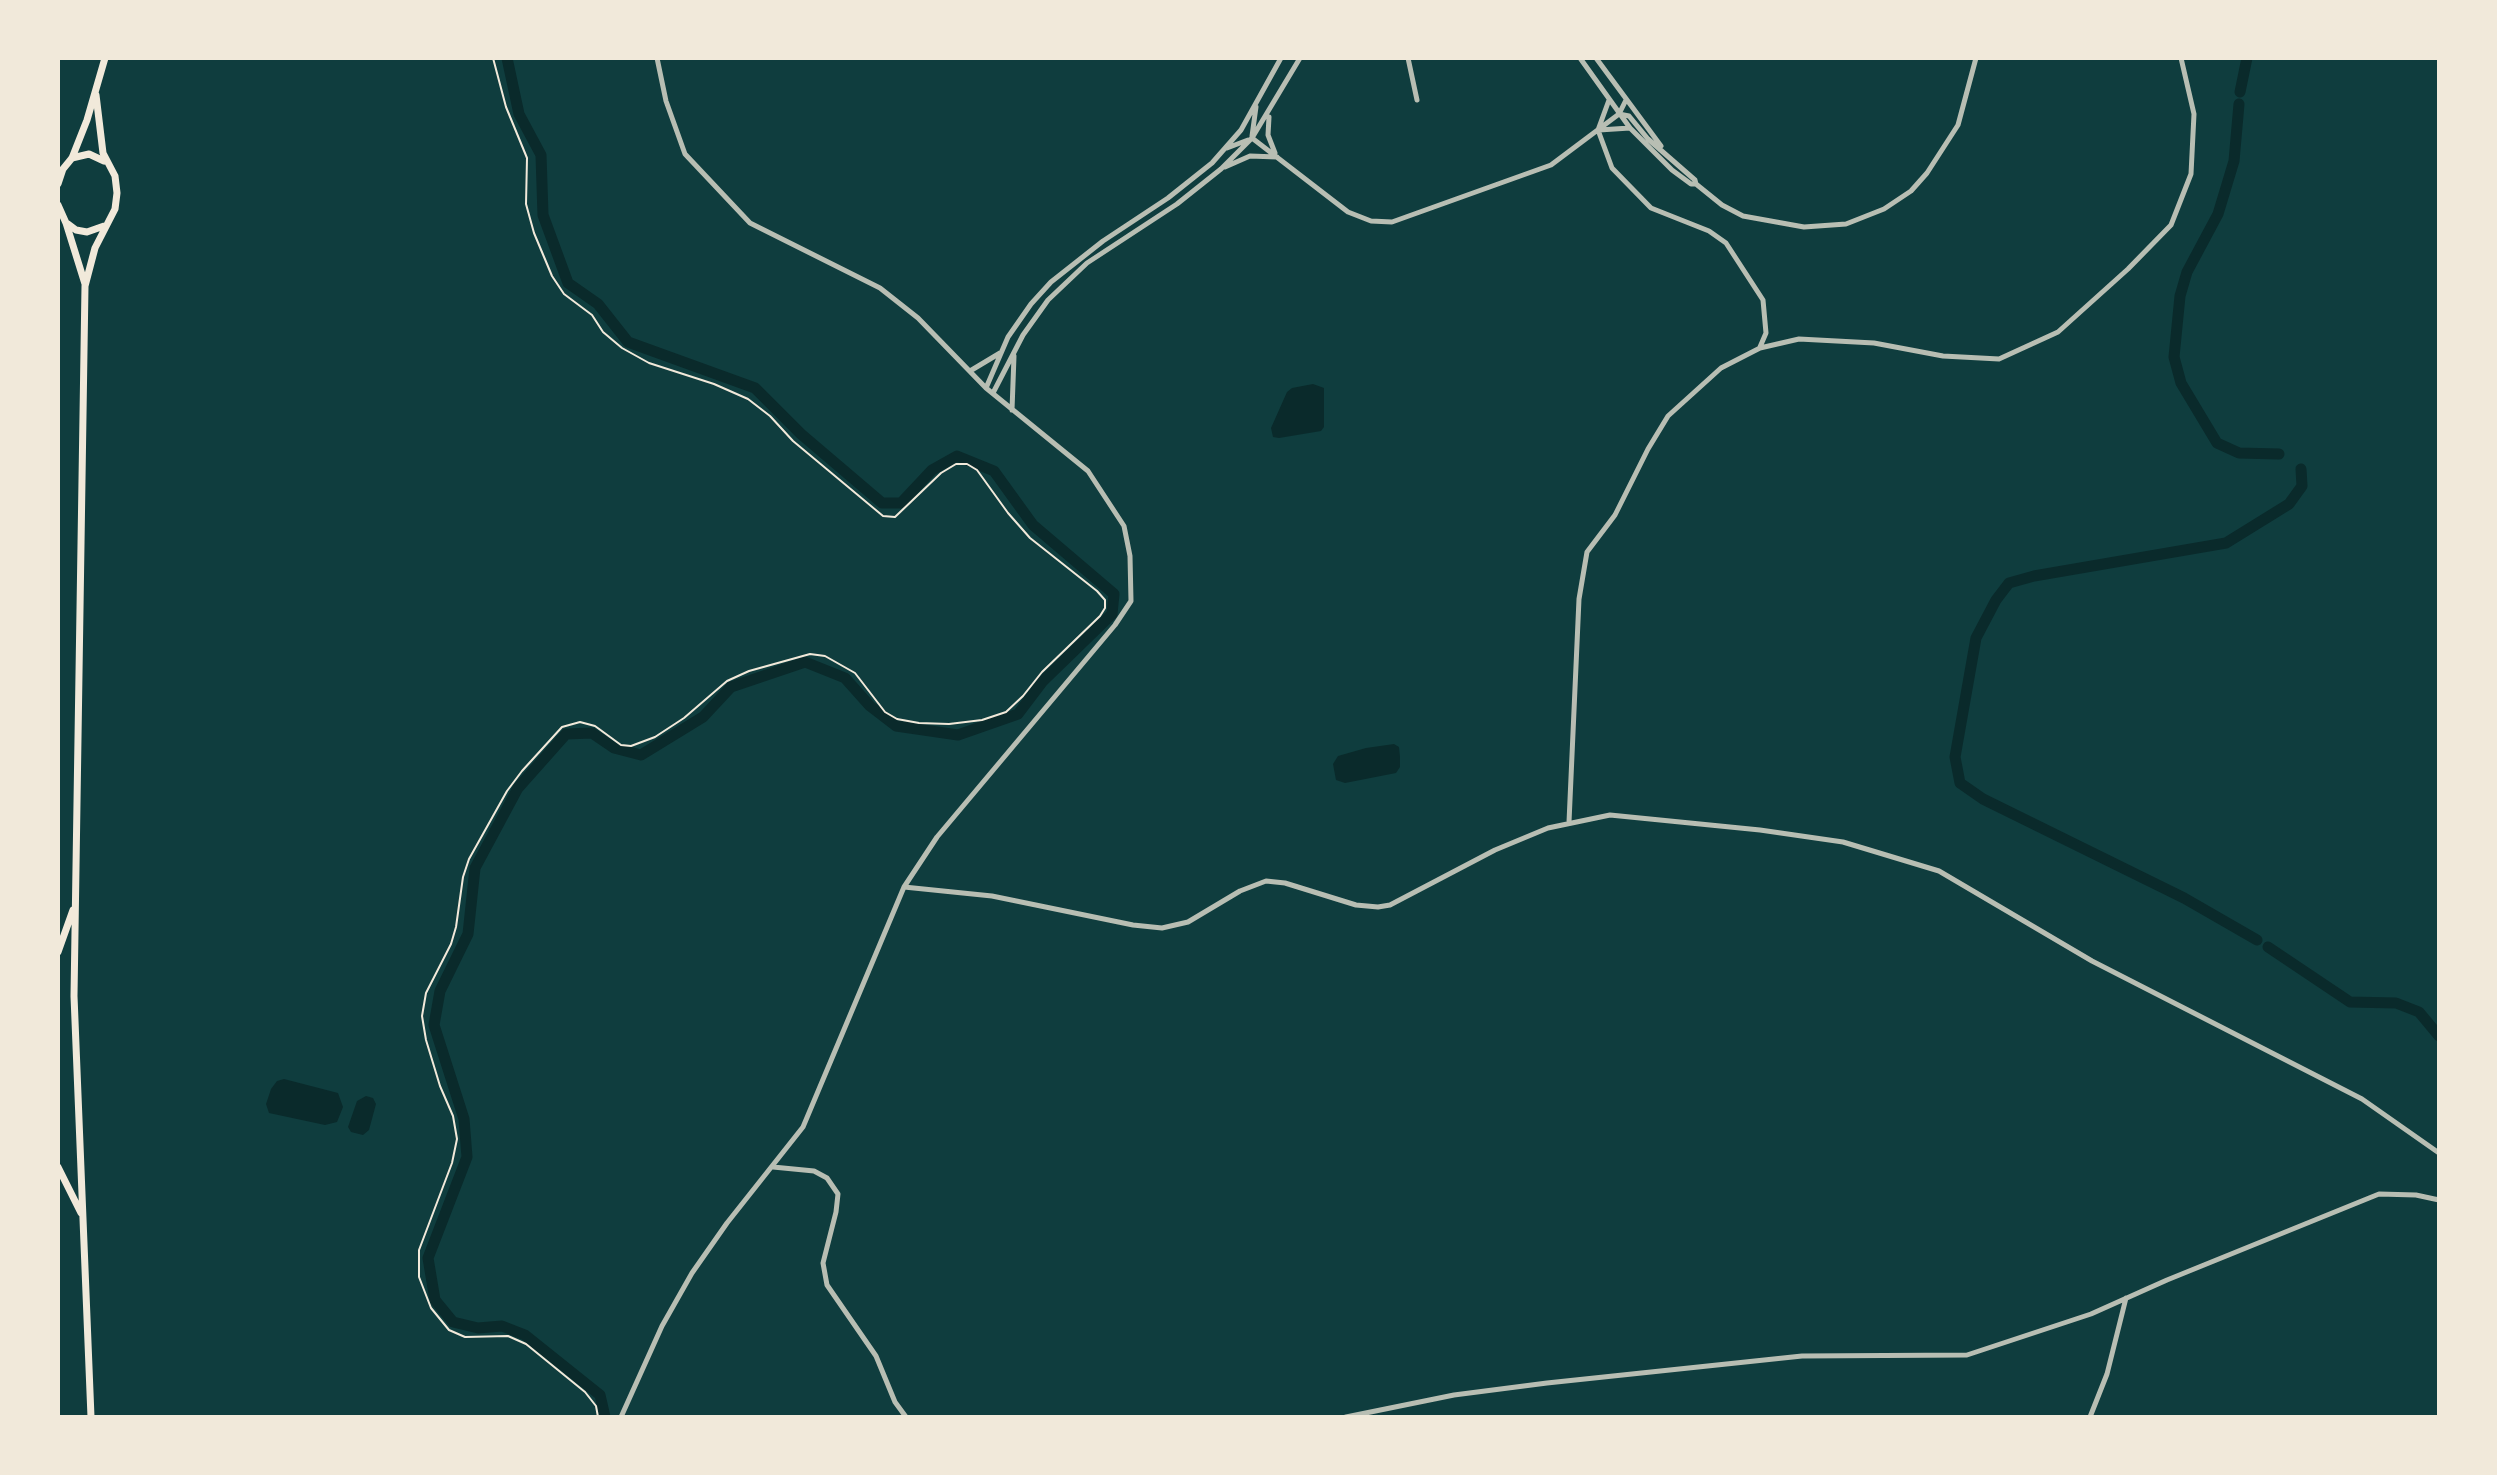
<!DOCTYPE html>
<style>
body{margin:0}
#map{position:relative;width:2497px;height:1475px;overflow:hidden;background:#0f3d3e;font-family:"PT Sans Narrow",sans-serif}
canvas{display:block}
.frame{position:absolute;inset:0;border:60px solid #f1e9da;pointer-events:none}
</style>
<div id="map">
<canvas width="2497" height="1475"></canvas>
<div class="frame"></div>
</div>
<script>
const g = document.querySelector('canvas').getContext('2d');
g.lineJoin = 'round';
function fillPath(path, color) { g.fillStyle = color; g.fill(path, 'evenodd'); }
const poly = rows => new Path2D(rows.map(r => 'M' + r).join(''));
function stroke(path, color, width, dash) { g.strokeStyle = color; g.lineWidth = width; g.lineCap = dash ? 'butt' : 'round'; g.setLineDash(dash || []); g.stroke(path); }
const water = poly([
 [1313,384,1324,388,1324,427,1321,431,1279,438,1273,437,1271,428,1287,392,1292,388],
 [1394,744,1399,747,1400,757,1400,767,1396,773,1345,783,1336,780,1333,764,1338,756,1366,748],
 [284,1079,338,1093,343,1107,337,1122,325,1125,269,1113,266,1104,271,1089,277,1081],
 [366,1096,373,1098,376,1104,369,1130,363,1135,351,1132,348,1127,357,1101]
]);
const canal = poly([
 [507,58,519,114,541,155,543,215,568,283,598,304,628,342,755,388,801,434,882,503,901,503,932,470,957,456,994,471,1033,525,1114,594,1112,614,1043,681,1018,714,958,735,896,726,870,706,845,678,805,662,731,687,703,717,641,755,614,748,592,733,566,734,518,788,475,868,468,934,440,991,434,1025,464,1119,467,1157,428,1258,435,1300,453,1322,478,1328,502,1326,525,1335,600,1395,605,1417],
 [2240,92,2247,58],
 [2239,104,2234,161,2218,214,2187,272,2180,296,2174,357,2181,383,2217,443,2239,453,2279,454],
 [2257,940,2184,898,1983,799,1960,783,1955,757,1976,638,1996,600,2009,583,2034,576,2226,543,2289,504,2302,486,2301,469],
 [2268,947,2350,1002,2396,1003,2419,1012,2439,1036]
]);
const path = poly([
 [493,58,506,107,527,158,526,204,534,233,552,276,564,294,592,315,603,332,622,348,649,363,714,384,748,399,770,416,793,441,883,516,895,517,941,473,956,464,967,464,977,470,1008,513,1030,538,1097,591,1105,600,1105,608,1100,616,1042,672,1023,696,1006,712,982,720,949,724,919,723,897,719,885,712,855,673,825,656,810,654,749,671,727,681,684,718,655,737,631,746,621,745,595,726,580,722,562,727,522,771,507,791,469,859,463,877,456,927,451,944,426,993,422,1016,426,1040,440,1086,453,1116,457,1139,452,1163,419,1250,419,1277,431,1308,449,1330,465,1337,508,1336,526,1344,585,1392,596,1406,598,1417]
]);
const minor = poly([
 [1408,58,1417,100],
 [1580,58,1630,128,1672,170,1691,184,1696,184],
 [1596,58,1661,146],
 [1609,100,1598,130,1612,168,1651,208,1709,231,1726,243,1763,300,1766,333,1760,347],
 [1619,114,1629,116,1648,139,1695,180,1696,184,1722,205,1743,216,1804,227,1846,224,1884,209,1911,191,1927,173,1958,125,1976,58],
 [1269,117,1268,135,1275,153],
 [1599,130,1630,128],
 [1252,136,1256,107],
 [1252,138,1348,212,1371,221,1392,222,1551,165,1619,114,1626,100],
 [1227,148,1248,140],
 [1225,167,1250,156,1277,157],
 [970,371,1000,353],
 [986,388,1008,337,1031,304,1051,282,1103,241,1168,198,1212,163,1241,130,1281,58],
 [993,393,1023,335,1048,300,1087,263,1177,204,1221,169,1252,138,1300,58],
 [1012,410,1014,356],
 [1569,822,1579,599,1587,552,1615,515,1648,449,1668,416,1721,368,1760,348,1799,339,1874,343,1943,356,1999,359,2058,332,2128,269,2171,225,2191,174,2194,114,2181,58],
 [904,887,992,896,1133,925,1162,928,1188,922,1240,891,1266,881,1285,883,1356,905,1378,907,1390,905,1495,850,1548,828,1610,815,1760,830,1843,842,1939,871,2092,961,2362,1099,2439,1153],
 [773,1167,814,1171,827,1178,838,1194,836,1212,823,1263,827,1285,876,1356,895,1402,906,1417],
 [621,1417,662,1326,692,1273,727,1223,803,1127,904,887,937,837,1115,625,1131,601,1130,556,1124,526,1088,471,986,388,918,318,880,288,750,223,685,154,666,101,657,58],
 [1346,1417,1454,1395,1547,1383,1802,1356,1967,1355,2091,1314,2167,1280,2379,1194,2416,1195,2439,1200],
 [2090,1417,2107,1374,2126,1298]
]);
const primary = poly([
 [72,158,89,154,104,161],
 [58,184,63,169,72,158,87,120,105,58],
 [58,205,66,223,85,284],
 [68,224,76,230,87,232,104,226],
 [58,952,73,910],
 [58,1167,81,1213],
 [91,1417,74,996,85,286,95,248,115,209,117,193,115,176,103,153,96,95]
]);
fillPath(water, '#0a2a2b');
stroke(canal, '#0a2a2b', 11);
stroke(path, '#f1e9da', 2);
stroke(minor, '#b8beb3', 5);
stroke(primary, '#f1e9da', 7);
</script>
